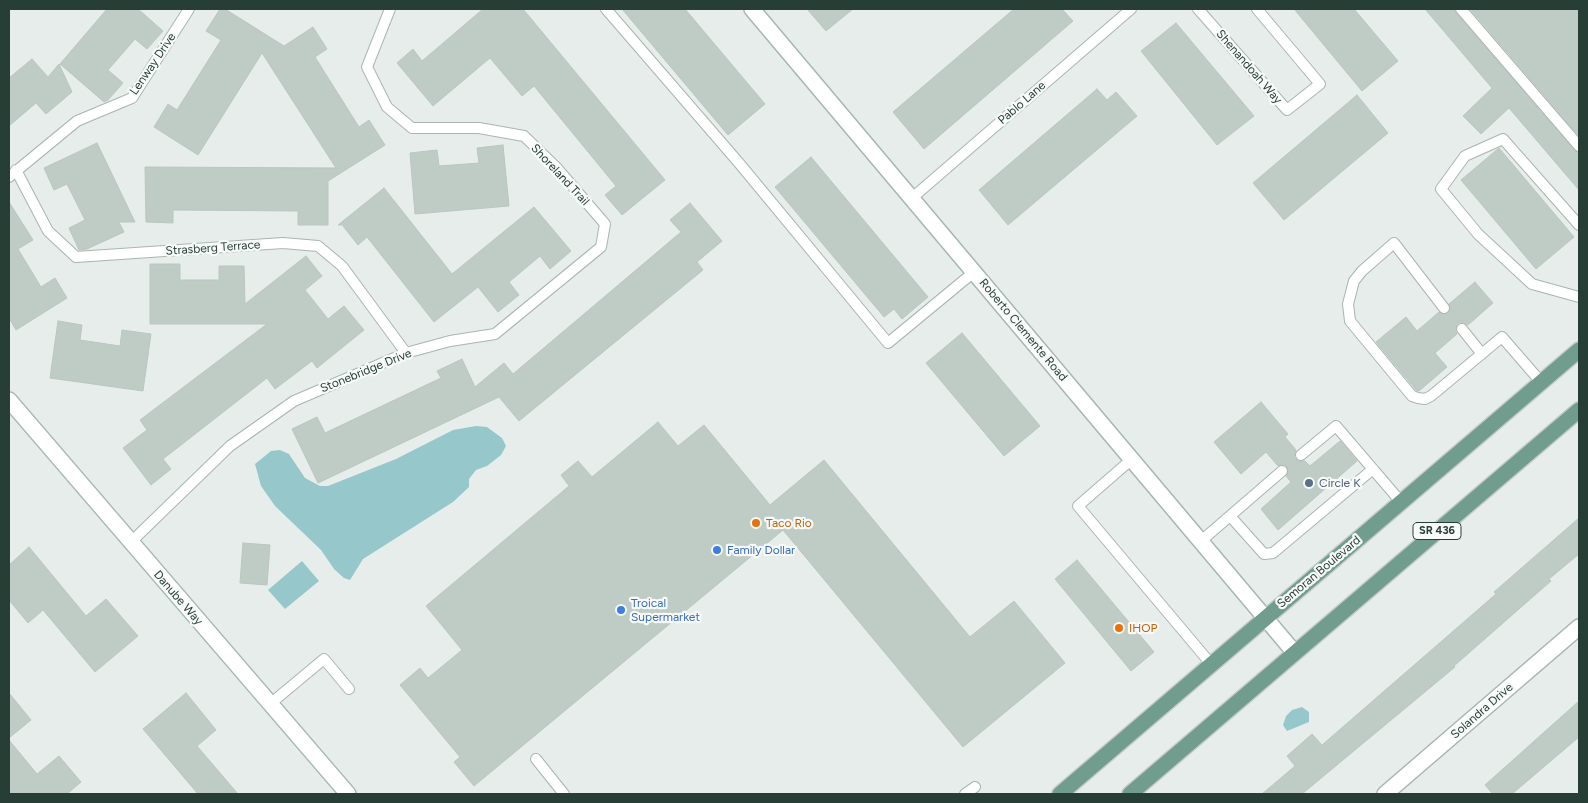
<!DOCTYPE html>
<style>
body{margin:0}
#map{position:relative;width:1588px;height:803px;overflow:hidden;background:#e7edea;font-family:Figtree,sans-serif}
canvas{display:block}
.frame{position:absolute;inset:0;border:10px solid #273e36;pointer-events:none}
</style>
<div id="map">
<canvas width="1588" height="803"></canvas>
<div class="frame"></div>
</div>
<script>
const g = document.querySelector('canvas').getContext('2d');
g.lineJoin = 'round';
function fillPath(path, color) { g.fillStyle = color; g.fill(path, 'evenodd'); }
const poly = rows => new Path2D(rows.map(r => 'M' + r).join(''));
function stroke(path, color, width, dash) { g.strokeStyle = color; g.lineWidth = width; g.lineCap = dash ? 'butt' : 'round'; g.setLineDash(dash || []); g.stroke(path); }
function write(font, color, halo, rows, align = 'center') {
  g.font = font + ' Figtree,sans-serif'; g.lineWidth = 4.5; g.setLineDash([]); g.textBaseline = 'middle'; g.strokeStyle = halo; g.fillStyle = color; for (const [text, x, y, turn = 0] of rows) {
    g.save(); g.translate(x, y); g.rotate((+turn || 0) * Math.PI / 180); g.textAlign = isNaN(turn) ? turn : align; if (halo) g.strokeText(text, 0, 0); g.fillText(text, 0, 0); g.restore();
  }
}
const water = poly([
 [476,426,487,427,502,438,506,446,501,455,487,466,476,470,469,479,469,487,453,502,363,559,350,580,344,578,334,569,321,550,275,506,261,486,255,464,271,451,280,450,289,454,305,478,320,486,328,486,396,459,453,430],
 [302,561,319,581,285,609,268,590],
 [1302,707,1309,712,1309,722,1287,731,1283,725,1286,716,1292,710]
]);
const building = poly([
 [107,9,138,9,163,31,147,49,135,39,108,70,123,83,108,100,104,102,60,64,107,9],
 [220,9,225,9,284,46,313,27,327,49,315,57,359,127,369,120,385,145,328,181,328,225,298,225,298,211,173,210,173,223,146,222,145,167,336,168,262,53,198,155,154,127,168,104,177,110,221,40,206,31,220,9],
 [483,9,523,9,665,180,622,215,605,195,616,186,534,86,522,96,490,58,433,106,397,63,413,49,422,61,483,9],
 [622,9,685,9,765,104,728,135,622,9],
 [807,9,853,9,826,31,807,9],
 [1014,9,1062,9,1073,21,924,149,893,112,1014,9],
 [1294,9,1354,9,1398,61,1362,91,1294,9],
 [1425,9,1454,9,1456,13,1574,150,1579,153,1579,190,1509,108,1481,134,1463,116,1492,88,1425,9],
 [1470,9,1579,9,1579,136,1470,9],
 [1176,23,1254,116,1217,145,1141,51,1176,23],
 [32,59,48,77,59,64,72,92,46,114,36,103,9,126,9,78,32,59],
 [1097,89,1107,100,1116,92,1137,116,1008,225,979,190,1097,89],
 [1357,95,1388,133,1284,220,1253,183,1357,95],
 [97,143,135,222,119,222,124,232,87,249,79,250,69,228,85,220,67,184,54,190,44,168,97,143],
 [503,145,509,206,415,214,410,153,437,150,439,166,479,163,477,148,503,145],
 [1499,148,1574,237,1536,269,1461,180,1499,148],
 [811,157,928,297,902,319,894,309,884,317,775,187,811,157],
 [384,188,452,274,534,207,571,251,550,269,540,256,509,282,519,295,498,312,478,287,434,322,367,237,358,245,343,226,345,225,338,225,384,188],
 [9,202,33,240,18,249,41,287,55,278,67,298,16,330,9,318,9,202],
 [690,203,722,241,697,262,703,270,519,421,499,397,318,483,292,429,317,417,325,433,441,378,437,371,462,359,475,387,504,363,513,374,681,232,670,220,690,203],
 [306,256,322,276,305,290,328,319,344,306,364,330,317,368,312,361,275,389,267,378,163,459,171,469,151,485,123,448,147,430,140,420,267,324,150,324,150,264,180,264,180,280,219,280,219,266,244,266,245,304,306,256],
 [1475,282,1493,303,1468,325,1461,322,1457,324,1455,330,1457,334,1435,353,1447,367,1419,391,1416,390,1376,342,1406,317,1417,331,1439,312,1448,314,1450,310,1449,304,1475,282],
 [58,321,82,325,80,340,120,346,122,330,151,334,143,391,50,378,58,321],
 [962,333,1040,426,1004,456,926,363,962,333],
 [1261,402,1288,434,1285,437,1296,450,1294,457,1298,461,1305,461,1310,466,1340,441,1357,461,1278,530,1261,509,1291,482,1286,476,1287,467,1284,464,1278,466,1266,452,1241,474,1214,442,1261,402],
 [658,422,678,446,704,425,770,505,824,460,970,637,1014,601,1065,663,963,747,783,530,474,786,454,762,460,757,400,685,420,668,428,678,462,650,426,606,569,486,561,475,578,461,592,477,658,422],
 [1579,518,1579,554,1549,579,1551,581,1454,666,1455,667,1302,794,1262,794,1295,766,1287,756,1312,734,1322,745,1496,594,1494,592,1579,518],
 [243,543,270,545,267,585,240,583,243,543],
 [29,547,86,616,106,599,138,636,95,672,43,610,28,623,9,600,9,565,29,547],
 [1077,560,1154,652,1131,671,1055,579,1077,560],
 [9,693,31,720,9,738,9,693],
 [186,693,216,730,197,746,238,794,198,794,143,729,186,693],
 [1579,701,1579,737,1512,794,1493,794,1485,785,1579,701],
 [9,740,37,774,59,756,81,782,67,794,9,794,9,740]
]);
const lane = poly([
 [606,9,739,163,888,343,974,272],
 [1198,9,1287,110,1320,84,1257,9],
 [1461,9,1579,146],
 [16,170,48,231,76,257,283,243,318,246,342,266,406,353],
 [9,177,77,121,132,98,189,9],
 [912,198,1131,9],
 [1579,225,1503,139,1465,156,1441,189,1478,234,1532,284,1579,297],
 [1444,308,1394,243,1362,271,1354,281,1348,304,1350,321,1412,396,1418,398,1425,399,1431,396,1502,337,1541,382],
 [1462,329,1482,354],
 [1301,455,1336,426,1401,502],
 [1132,459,1078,506,1211,664],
 [1230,516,1264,554,1273,553,1373,469],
 [1201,541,1282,471],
 [130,543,230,446,294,401,406,353,450,341,495,334,601,247,605,224,556,167,524,136,479,128,412,128,387,107,367,67,390,9],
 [270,704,324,659,349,689],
 [536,759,564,794],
 [965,794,975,787]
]);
const street = poly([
 [1385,794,1579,627]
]);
const secondary = poly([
 [752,9,1294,652],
 [9,400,348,794]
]);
const primary = poly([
 [1060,794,1579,350],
 [1130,794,1579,410]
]);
const markers = [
 [1309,483,5,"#5c6f8a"],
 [756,523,5,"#e8710a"],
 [717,550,5,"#3f7fe0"],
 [621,610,5,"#3f7fe0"],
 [1119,628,5,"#e8710a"]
];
const shields = [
 [1437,531,48]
];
const shieldNames = [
 ["SR 436",1437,531]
];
const streetNames = [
 ["Lenway Drive",153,64,-56],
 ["Shenandoah Way",1249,67,49],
 ["Pablo Lane",1022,103,-41],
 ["Shoreland Trail",560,175,47],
 ["Strasberg Terrace",213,248,-4],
 ["Roberto Clemente Road",1023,330,50],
 ["Stonebridge Drive",366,371,-22],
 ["Semoran Boulevard",1319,572,-40],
 ["Danube Way",178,598,49],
 ["Solandra Drive",1482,711,-41]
];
const serviceNames = [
 ["Circle K",1319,483]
];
const foodNames = [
 ["Taco Rio",766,523],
 ["IHOP",1129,628]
];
const shopNames = [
 ["Family Dollar",727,550],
 ["Troical",631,603],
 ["Supermarket",631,617]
];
fillPath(water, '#96c8cb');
fillPath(building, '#bfcbc5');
stroke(building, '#bac6c0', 1);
stroke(lane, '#aab5b0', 12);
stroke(street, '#aab5b0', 18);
stroke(secondary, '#a6b8b0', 18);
stroke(primary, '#c3c9c7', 18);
stroke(lane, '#fff', 10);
stroke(street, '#fff', 15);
stroke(secondary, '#fff', 15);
stroke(primary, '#719d8e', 15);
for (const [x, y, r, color] of markers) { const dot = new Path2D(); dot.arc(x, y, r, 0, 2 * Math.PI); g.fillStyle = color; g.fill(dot); stroke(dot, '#f7faf8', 2); }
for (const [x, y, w] of shields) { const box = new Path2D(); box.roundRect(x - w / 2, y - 8.5, w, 17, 4); g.fillStyle = '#f7faf8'; g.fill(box); stroke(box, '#273e36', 1); }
write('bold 11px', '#273e36', null, shieldNames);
write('12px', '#273e36', '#f7faf8', streetNames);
write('12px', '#4e5e75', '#f7faf8', serviceNames, 'left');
write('12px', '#c56008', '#f7faf8', foodNames, 'left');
write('12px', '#366cbe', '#f7faf8', shopNames, 'left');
</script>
